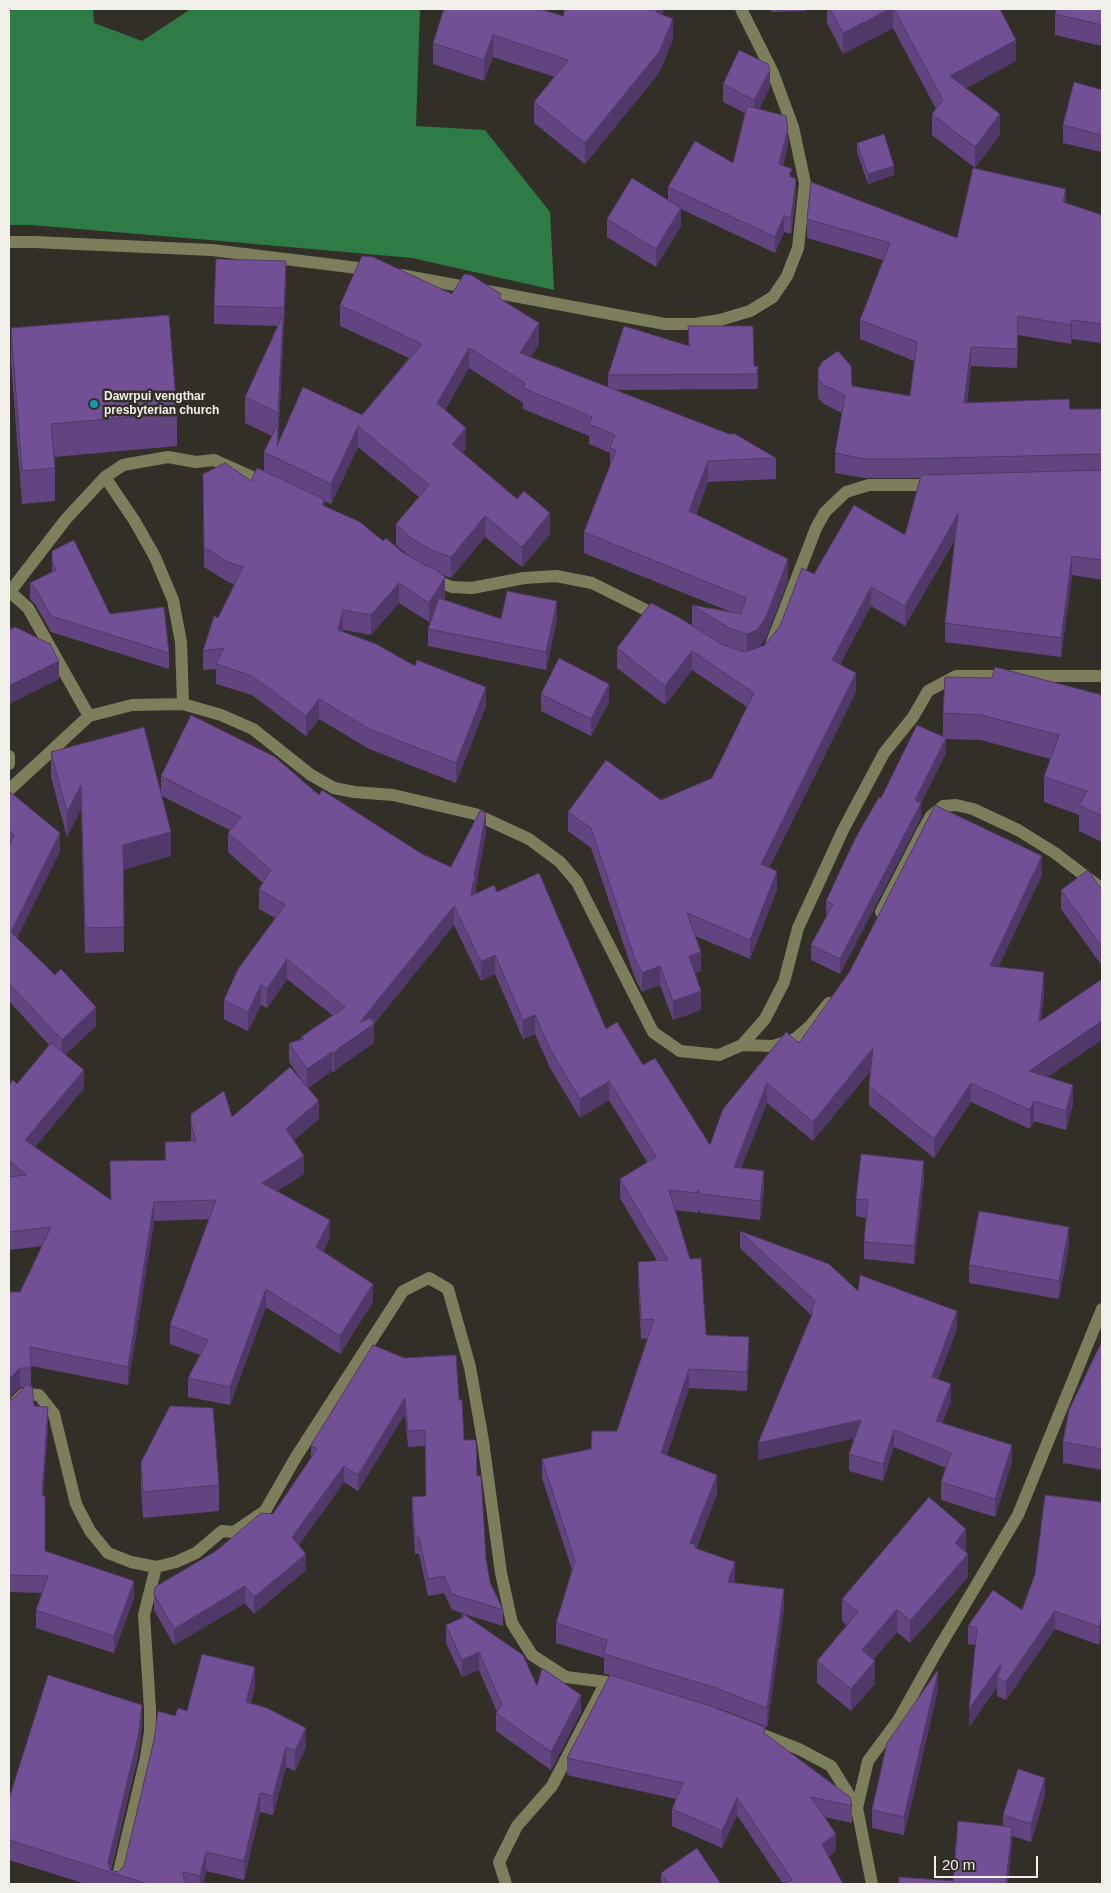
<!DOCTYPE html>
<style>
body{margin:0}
#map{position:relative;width:1111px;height:1893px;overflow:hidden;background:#322f28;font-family:Helvetica,sans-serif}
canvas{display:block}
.frame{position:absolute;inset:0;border:10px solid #f2f0eb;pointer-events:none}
.scale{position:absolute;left:934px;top:1856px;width:104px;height:22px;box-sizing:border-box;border:2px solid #f2f0eb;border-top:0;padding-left:6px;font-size:15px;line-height:18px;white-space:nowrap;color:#f2f0eb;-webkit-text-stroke:4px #322f28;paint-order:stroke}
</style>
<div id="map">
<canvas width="1111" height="1893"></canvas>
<div class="frame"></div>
<div class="scale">20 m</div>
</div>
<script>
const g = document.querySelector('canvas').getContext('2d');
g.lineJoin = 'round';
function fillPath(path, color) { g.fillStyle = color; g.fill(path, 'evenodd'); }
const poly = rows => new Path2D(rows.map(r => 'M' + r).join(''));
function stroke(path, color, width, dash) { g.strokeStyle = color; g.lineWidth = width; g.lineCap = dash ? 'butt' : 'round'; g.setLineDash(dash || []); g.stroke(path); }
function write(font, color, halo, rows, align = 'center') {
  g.font = font + ' Helvetica,sans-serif'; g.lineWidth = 5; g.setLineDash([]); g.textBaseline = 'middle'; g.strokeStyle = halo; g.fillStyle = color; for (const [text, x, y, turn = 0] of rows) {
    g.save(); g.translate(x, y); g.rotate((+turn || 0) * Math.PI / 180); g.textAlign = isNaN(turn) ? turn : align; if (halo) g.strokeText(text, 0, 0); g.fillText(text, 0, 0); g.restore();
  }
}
const forest = poly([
 [14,9,93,9,94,23,142,41,191,9,420,9,416,126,485,130,550,212,554,290,412,258,221,241,31,225,9,225,9,12]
]);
const minor = poly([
 [9,242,34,242,212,250,374,270],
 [401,275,665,324,695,324,720,320,750,311,773,297,787,276,798,248,805,183,793,127,773,73,741,9],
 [105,477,134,520,155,557,173,600,181,642,183,704],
 [431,579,452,587,472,588,524,578,556,576,592,583,660,617],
 [9,591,28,608,89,716],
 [9,593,66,519,105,477,123,465,168,457,196,462,214,460,268,484],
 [771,645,816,528,825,512,846,492,869,485,935,485],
 [9,756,9,764],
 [9,790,89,716,132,705,183,704,221,715,253,729,311,775,334,788,354,792,393,795,475,814,529,839,560,862,577,882,653,1032,680,1051,719,1055,742,1045,765,1019,784,982,798,928,843,830,884,753,913,717,928,691,956,676,1102,676],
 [881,912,922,832,931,816,943,806,956,805,973,809,1018,830,1055,853,1102,889],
 [742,1045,773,1046,795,1039,810,1026,829,1003],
 [9,1409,23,1394,39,1395,54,1414,76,1504,90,1531,108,1553,131,1562,156,1567,176,1562,196,1553,222,1531,234,1532,265,1511,296,1457,403,1291,429,1278,448,1289,470,1367,483,1441,501,1573,512,1623,532,1655,566,1677,606,1682,623,1687],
 [753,1731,799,1749,831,1766,857,1808,868,1761,899,1719,933,1658,1018,1515,1102,1309],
 [857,1808,872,1884],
 [116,1884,146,1758,150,1732,150,1709,144,1615,156,1567],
 [506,1884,499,1862,517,1826,552,1786,606,1682]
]);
const wall = poly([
 [565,9,664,9,662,14,673,40,659,73,585,164,534,123,534,102,555,77,493,57,484,81,433,64,433,43,563,16],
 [771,9,806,9,806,11,771,12],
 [827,9,1000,9,1016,61,966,88,1000,135,975,168,932,135,932,114,936,109,893,28,843,54,827,23],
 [1102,9,1102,46,1055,35,1055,14],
 [723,84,770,87,759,109,788,144,783,166,792,177,796,195,791,234,784,232,775,253,681,209,681,226,656,267,607,237,607,219,668,200,668,187,733,163,745,113,723,102],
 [1102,90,1102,152,1063,143,1063,125],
 [857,143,894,175,868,184,857,152],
 [1066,203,1102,215,1102,343,1072,339,1071,344,1018,335,1017,368,971,366,967,403,1070,409,1102,409,1102,580,1072,575,1061,657,945,642,945,623,956,538,905,626,871,606,840,664,856,692,769,868,777,890,750,959,695,936,701,971,695,973,701,1010,673,1020,660,985,642,992,635,978,591,848,568,831,568,812,661,800,712,778,747,707,692,670,665,705,617,668,617,648,692,625,692,605,731,612,584,553,584,532,610,466,610,453,589,444,589,436,523,409,523,403,469,368,445,410,466,448,462,453,550,534,522,567,485,537,451,578,441,574,445,597,444,600,501,619,557,619,546,670,428,646,428,629,433,617,429,622,399,603,371,635,343,630,343,632,486,706,456,783,369,749,319,719,306,736,252,695,216,684,216,669,203,670,203,651,234,584,228,582,204,567,203,474,251,481,264,471,264,452,272,436,245,423,245,397,278,326,214,324,214,306,286,279,278,445,362,415,409,358,340,326,340,305,452,294,501,299,539,344,531,357,608,387,608,375,754,366,758,367,758,383,757,389,616,390,776,458,776,479,708,482,696,515,788,580,766,638,759,647,765,645,780,626,814,574,905,535,920,478,865,478,835,473,835,453,842,413,824,404,818,398,818,370,852,386,910,396,914,361,860,339,860,320,883,260,807,238,807,219,957,238],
 [358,447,419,497,396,524,396,545,408,555,324,506,324,501,331,504],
 [11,328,177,413,177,446,54,457,55,468,55,501,22,504,11,361],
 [52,551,110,614,169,653,169,669,51,632,35,604,30,599,30,583,52,572],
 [541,694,609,702,591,736,541,711],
 [1102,695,1102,842,1079,831,1079,815,1044,802,1044,777,1050,759,981,740,946,739,946,753,921,803,921,818,840,974,811,960,811,945,827,916,826,915,826,901,943,737,943,713],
 [51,752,161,792,161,776,319,795,422,854,451,867,486,832,476,885,476,893,497,892,606,1029,643,1065,710,1145,799,1043,1042,875,998,967,1044,991,1041,1021,1048,1077,1073,1104,1066,1130,1034,1121,1030,1129,971,1102,934,1158,869,1105,869,1086,870,1071,813,1141,767,1103,741,1168,764,1190,760,1220,701,1213,698,1210,698,1213,675,1210,706,1335,749,1356,747,1391,689,1388,667,1455,717,1494,696,1549,735,1581,734,1583,784,1608,767,1727,716,1707,765,1734,852,1806,852,1823,824,1817,836,1851,828,1856,843,1884,783,1884,737,1815,722,1848,672,1826,672,1809,676,1799,567,1775,567,1758,610,1675,604,1674,604,1658,556,1643,556,1623,572,1570,542,1478,542,1459,591,1449,617,1431,648,1338,641,1339,638,1281,638,1262,657,1261,620,1198,620,1179,647,1162,609,1100,580,1118,550,1068,535,1034,523,1039,495,974,481,981,454,925,374,1024,374,1043,339,1067,334,1072,332,1071,308,1088,319,1119,294,1140,304,1174,277,1191,330,1238,323,1252,373,1302,340,1354,266,1307,230,1405,188,1397,188,1378,200,1355,170,1344,170,1325,209,1219,154,1221,128,1385,31,1366,31,1386,34,1406,48,1424,43,1496,45,1551,134,1598,114,1653,36,1628,36,1610,42,1593,9,1592,9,1399,12,1400,25,1387,20,1387,9,1398,20,1292,42,1246,9,1250,9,1085,17,1084,49,1045,9,1001,9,791,60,851,17,938,96,1026,65,1055,84,1088,35,1147,110,1200,165,1160,165,1142,191,1141,191,1114,232,1117,301,1079,289,1062,289,1043,301,1039,301,1037,332,1015,287,979,267,1008,261,1005,248,1031,224,1019,224,1000,275,918,259,909,259,889,263,883,228,852,228,833,230,830,162,796,171,856,123,869,124,952,85,953,81,809,67,837,51,777],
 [1061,890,1102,890,1102,966,1061,909],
 [924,1179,914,1264,864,1259,864,1242,866,1218,856,1216,856,1199],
 [740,1231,858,1291,957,1329,938,1379,951,1401,942,1423,1012,1462,995,1517,941,1500,941,1482,946,1468,894,1447,883,1481,849,1471,849,1454,854,1438,758,1460,811,1318,811,1315,740,1248],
 [1069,1245,1059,1299,969,1283,969,1265],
 [1102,1341,1102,1470,1063,1463,1063,1442],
 [373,1345,459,1400,464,1440,477,1476,486,1559,490,1582,503,1610,503,1626,464,1614,537,1686,581,1712,551,1770,496,1731,496,1713,497,1712,479,1670,462,1677,446,1643,446,1625,462,1618,462,1613,452,1610,444,1593,428,1596,419,1554,415,1554,412,1513,412,1497,426,1496,425,1446,408,1447,405,1414,358,1491,344,1482,299,1545,306,1570,254,1614,245,1603,174,1645,154,1610,154,1594,216,1551,273,1514,311,1459,311,1445],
 [141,1462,219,1485,219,1511,143,1518,141,1487],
 [1102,1502,1102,1636,1099,1645,1055,1629,1006,1700,997,1696,997,1687,969,1727,976,1645,968,1644,968,1626,1022,1610],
 [966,1552,968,1577,910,1643,897,1632,873,1660,875,1684,851,1711,817,1683,817,1661,847,1626,842,1621,842,1599],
 [255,1687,251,1703,306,1747,295,1771,286,1767,273,1815,260,1812,244,1880,206,1871,203,1884,86,1884,9,1860,9,1799,142,1725,138,1756,111,1870,118,1872,124,1866,175,1716],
 [938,1690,904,1835,872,1828,872,1810],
 [1045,1795,1031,1842,1012,1836,1012,1844,953,1881,1003,1826,1003,1815],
 [661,1873,721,1884,661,1884]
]);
const shadedWall = poly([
 [657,9,664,9,656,33,656,12],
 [890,9,893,9,893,28,843,54,843,33],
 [673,19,673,40,659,73,585,164,585,143],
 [493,35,493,57,484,81,484,60],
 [1016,40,1016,61,950,97,950,76],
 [770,70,770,87,754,118,754,100],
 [1000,114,1000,135,975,168,975,147],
 [788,128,788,144,779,180,779,164],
 [894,166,894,175,868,184,868,174],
 [796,179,796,195,791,234,791,218],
 [1066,189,1066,209,1063,202],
 [681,208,681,226,656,267,656,249],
 [784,216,784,232,775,253,775,237],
 [286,261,286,279,284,326,284,308],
 [1018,316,1018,335,1017,368,1017,349],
 [283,317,283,343,278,439,278,413],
 [1072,320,1072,339,1071,344,1071,325],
 [539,323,539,344,520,373,520,353],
 [971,347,971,366,964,423,964,403],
 [469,348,469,368,437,423,437,403],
 [758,367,758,383,757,389,757,374],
 [358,426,358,447,331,504,331,484],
 [466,428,466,448,452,465,452,444],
 [708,461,708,482,689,532,689,511],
 [550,513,550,534,522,567,522,547],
 [958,514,958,533,905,626,905,606],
 [485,516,485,537,451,578,451,557],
 [1072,556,1072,575,1061,657,1061,638],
 [788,559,788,580,766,638,757,650,747,654,747,634],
 [439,571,439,586,445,577,445,597,429,622,429,603],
 [399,583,399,603,371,635,371,615],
 [871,587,871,606,832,680,832,660],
 [557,601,557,619,546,670,546,652],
 [343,610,343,630,338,649,338,630],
 [692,651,692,670,665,705,665,686],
 [59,661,59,679,9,704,9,686],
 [856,673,856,692,761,884,761,864],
 [609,684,609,702,591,736,591,719],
 [486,687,486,706,456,783,456,763],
 [319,699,319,719,306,736,306,716],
 [946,738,946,753,920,804,921,803,921,818,840,974,840,959,915,800],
 [81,785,81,809,67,837,67,812],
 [486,813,486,832,476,885,476,898,471,896],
 [171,832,171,856,123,870,123,845],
 [60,833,60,851,11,951,11,932],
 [1042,856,1042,875,990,985,990,966],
 [777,871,777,890,750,959,750,940],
 [454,906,454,925,374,1024,374,1043,339,1067,334,1072,334,1053],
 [701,952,701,971,689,975,689,956],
 [495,955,495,974,481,981,481,962],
 [287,959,287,979,267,1008,267,989],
 [660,966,660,985,642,992,642,973],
 [1044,972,1044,991,1039,1042,1039,1022],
 [261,985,261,1005,248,1031,248,1012],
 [701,991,701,1010,673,1020,673,1001],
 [96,1007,96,1026,62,1058,62,1040],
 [535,1015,535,1034,523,1039,523,1020],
 [1102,1021,1102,1040,1029,1090,1029,1071],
 [873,1048,873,1068,813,1141,813,1122],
 [332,1052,332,1071,307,1088,307,1069],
 [84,1070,84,1088,25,1158,25,1140],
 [609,1081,609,1100,580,1118,580,1099],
 [767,1083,767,1103,734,1186,734,1167],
 [971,1083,971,1102,934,1158,934,1139],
 [1073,1085,1073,1104,1066,1130,1066,1111],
 [319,1101,319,1119,286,1147,286,1129],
 [1034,1101,1034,1121,1030,1129,1030,1110],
 [304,1156,304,1174,262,1201,262,1183],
 [924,1161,924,1179,914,1264,914,1246],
 [764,1171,764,1190,760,1220,760,1201],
 [154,1202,154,1221,128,1385,128,1367],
 [330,1220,330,1238,316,1265,316,1247],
 [1069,1227,1069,1245,1059,1299,1059,1281],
 [373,1284,373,1302,340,1354,340,1336],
 [266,1289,266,1307,230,1405,230,1387],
 [957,1311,957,1329,932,1394,932,1377],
 [749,1337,749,1356,747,1391,747,1372],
 [20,1368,20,1387,9,1398,9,1379],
 [689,1369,689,1388,661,1472,661,1453],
 [951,1384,951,1401,936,1438,936,1421],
 [405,1398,405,1414,358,1491,358,1475],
 [48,1407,48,1424,42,1513,42,1496],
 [861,1420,861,1437,758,1460,758,1443],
 [894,1430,894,1447,883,1481,883,1464],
 [1012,1445,1012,1462,995,1517,995,1499],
 [344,1466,344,1482,292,1554,292,1537],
 [717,1475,717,1494,696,1547,696,1564,690,1543],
 [966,1529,966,1552,955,1565,955,1543],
 [306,1554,306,1570,254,1614,254,1597],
 [968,1554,968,1577,910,1643,910,1621],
 [735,1562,735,1581,728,1601,728,1582],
 [134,1581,134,1598,114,1653,114,1636],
 [245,1586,245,1603,174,1645,174,1629],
 [784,1589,784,1608,767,1727,767,1708],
 [897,1609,897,1632,862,1673,862,1650],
 [1055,1611,1055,1629,1006,1700,1006,1682],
 [1102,1619,1102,1636,1099,1645,1099,1627],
 [479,1652,479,1670,462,1677,462,1660],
 [875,1661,875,1684,851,1711,851,1689],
 [1000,1665,1000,1679,997,1678,997,1687,969,1727,969,1709],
 [255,1667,255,1687,246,1721,246,1702],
 [938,1672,938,1690,904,1835,904,1817],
 [581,1695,581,1712,551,1770,551,1752],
 [142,1705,142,1725,138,1756,110,1872,108,1862],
 [306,1728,306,1747,295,1771,295,1751],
 [286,1747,286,1767,273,1815,273,1796],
 [1045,1778,1045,1795,1031,1842,1031,1824],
 [260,1793,260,1812,244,1880,244,1861],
 [737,1798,737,1815,722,1848,722,1831],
 [1012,1827,1012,1844,1008,1884,1006,1884],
 [836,1834,836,1851,822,1861,822,1844],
 [206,1852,206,1871,203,1884,200,1884,200,1876]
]);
const building = poly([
 [444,9,540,9,563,16,565,9,657,9,656,12,673,19,659,52,585,143,534,102,568,60,493,35,484,60,433,43,444,9],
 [830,9,890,9,843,33,830,9],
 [894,9,1000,9,1016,40,950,76,1000,114,975,147,932,114,943,100,894,9],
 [1056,9,1102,9,1102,25,1055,14,1056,9],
 [739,50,768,64,770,70,754,100,723,84,739,50],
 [1074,82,1102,90,1102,135,1063,125,1074,82],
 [747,106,786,116,788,128,779,164,792,169,789,176,796,179,791,218,784,216,775,237,668,187,695,141,733,163,747,106],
 [884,134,894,166,868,174,857,143,884,134],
 [973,168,1066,189,1063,202,1102,215,1102,324,1072,320,1071,325,1018,316,1017,349,971,347,964,403,1069,399,1070,409,1102,409,1102,454,906,459,865,459,835,453,845,395,824,385,818,378,818,370,822,362,838,351,851,366,852,386,910,396,917,342,860,320,890,243,807,219,811,182,957,238,973,168],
 [632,178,681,208,656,249,607,219,632,178],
 [362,256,373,257,452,294,464,274,471,275,501,294,499,298,539,323,520,353,729,434,735,434,776,458,708,461,689,511,788,559,766,617,757,630,747,634,729,628,692,605,741,614,746,598,584,532,616,450,610,448,615,435,589,424,592,417,523,388,525,383,469,348,437,403,466,428,452,444,517,499,524,491,550,513,522,547,485,516,451,557,432,550,411,538,396,524,429,485,358,426,331,484,264,452,278,423,277,446,303,387,362,415,422,344,340,305,362,256],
 [216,259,286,261,284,308,214,306,216,259],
 [169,315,177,413,51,424,55,468,22,471,11,328,169,315],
 [282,317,283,317,278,413,245,397,282,317],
 [624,326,689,346,688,326,753,326,754,366,758,367,757,374,608,375,624,326],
 [225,463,251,481,257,468,324,499,322,505,360,522,383,541,386,538,402,552,425,565,439,571,438,572,445,577,429,603,399,583,371,615,343,610,338,630,376,644,415,666,417,660,486,687,456,763,369,729,319,699,306,716,252,676,216,664,224,648,203,651,214,616,218,618,243,567,228,562,204,547,203,474,225,463],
 [1102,470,1102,560,1072,556,1061,638,945,623,958,514,905,606,871,587,832,660,856,673,761,864,777,871,750,940,687,913,701,952,689,956,701,991,673,1001,660,966,642,973,635,959,591,828,568,812,606,760,661,800,712,778,754,693,692,651,665,686,617,648,651,603,680,618,723,645,745,652,765,645,780,626,802,568,814,574,854,505,905,535,921,475,1102,470],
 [74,540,110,614,164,607,169,653,51,616,35,588,30,583,56,570,52,562,52,551,74,540],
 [507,591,557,601,546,652,428,629,439,598,501,619,507,591],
 [15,627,50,644,59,661,9,686,9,630,15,627],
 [559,658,609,684,591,719,541,694,559,658],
 [995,667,1102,695,1102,816,1079,805,1087,791,1044,777,1059,735,981,715,943,713,945,677,992,678,995,667],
 [191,715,275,757,319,795,322,790,422,854,451,867,480,811,486,813,474,877,476,878,473,882,471,896,494,885,497,892,539,873,606,1029,617,1022,643,1065,655,1058,710,1145,723,1109,786,1032,799,1043,850,971,935,805,1042,856,990,966,1044,972,1039,1022,1102,979,1102,1021,1029,1071,1073,1085,1066,1111,1034,1101,1030,1110,971,1083,934,1139,869,1086,873,1048,813,1122,767,1083,734,1167,764,1171,760,1201,701,1194,698,1190,698,1193,669,1190,690,1259,701,1258,706,1335,749,1337,747,1372,689,1369,661,1453,717,1475,690,1543,696,1545,695,1548,735,1562,728,1582,784,1589,767,1708,716,1688,604,1654,607,1640,556,1623,575,1561,542,1459,591,1449,592,1431,617,1431,654,1319,641,1320,638,1262,668,1260,620,1179,656,1157,609,1081,580,1099,550,1049,535,1015,523,1020,495,955,481,962,454,906,360,1022,371,1018,374,1024,339,1048,334,1053,332,1052,307,1069,289,1043,304,1039,301,1037,345,1007,287,959,267,989,261,985,248,1012,224,1000,238,969,285,905,259,889,271,870,228,833,241,817,161,776,191,715],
 [917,725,946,738,915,800,921,803,840,959,811,945,833,904,826,901,855,839,879,797,881,798,917,725],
 [144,727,171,832,123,845,124,927,85,928,81,785,67,812,51,752,144,727],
 [9,791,60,833,11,932,55,975,61,969,96,1007,62,1040,9,983,9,846,14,835,9,831,9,791],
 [1088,870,1102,890,1102,947,1061,890,1088,870],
 [51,1043,84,1070,25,1140,111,1200,110,1161,166,1160,165,1142,196,1141,191,1123,191,1114,224,1091,232,1117,290,1067,319,1101,286,1129,304,1156,262,1183,330,1220,316,1247,373,1284,340,1336,266,1289,230,1387,188,1378,208,1340,170,1325,216,1200,154,1202,128,1367,30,1347,31,1368,20,1368,9,1379,9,1292,20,1292,51,1227,9,1232,9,1177,26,1175,9,1160,9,1085,13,1080,17,1084,51,1043],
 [861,1154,924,1161,914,1246,864,1242,868,1200,856,1199,861,1154],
 [979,1211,1069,1227,1059,1281,969,1265,979,1211],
 [740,1231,829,1264,858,1291,860,1275,957,1311,932,1377,951,1384,936,1421,1012,1445,995,1499,941,1482,951,1453,894,1430,883,1464,849,1454,861,1420,758,1443,813,1312,811,1311,815,1301,740,1231],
 [1102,1341,1102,1449,1063,1442,1069,1410,1102,1341],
 [373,1345,404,1358,456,1355,459,1400,462,1400,464,1440,476,1440,477,1476,481,1475,486,1559,490,1582,503,1610,452,1594,444,1576,428,1579,419,1537,415,1538,412,1497,426,1496,425,1430,408,1431,405,1398,358,1475,344,1466,292,1537,306,1554,254,1597,245,1586,174,1629,154,1594,155,1587,216,1551,261,1513,273,1514,317,1449,311,1445,373,1345],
 [26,1385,32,1386,34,1406,48,1407,42,1496,45,1496,45,1551,134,1581,114,1636,36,1610,48,1576,9,1575,9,1399,12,1400,26,1385],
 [170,1406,213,1408,219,1485,143,1492,141,1462,170,1406],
 [1045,1495,1102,1502,1102,1619,1099,1627,1055,1611,1006,1682,997,1678,1001,1666,1000,1665,969,1709,977,1628,968,1626,993,1590,1022,1610,1035,1574,1045,1495],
 [929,1497,966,1529,955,1543,968,1554,910,1621,897,1609,862,1650,875,1661,851,1689,817,1661,858,1612,842,1599,929,1497],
 [462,1613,523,1655,537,1686,542,1668,581,1695,551,1752,496,1713,502,1705,479,1652,462,1660,446,1625,464,1617,462,1613],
 [202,1654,255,1667,246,1702,267,1708,306,1728,295,1751,286,1747,273,1796,260,1793,244,1861,206,1852,200,1876,183,1872,185,1884,148,1884,9,1840,9,1799,48,1675,142,1705,138,1737,108,1862,110,1870,118,1872,124,1866,154,1740,158,1711,175,1716,178,1708,187,1711,202,1654],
 [937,1671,938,1672,904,1817,872,1810,887,1743,937,1671],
 [610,1675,711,1706,765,1727,764,1733,850,1797,852,1806,811,1797,836,1834,822,1844,843,1884,783,1884,792,1880,737,1798,722,1831,672,1809,683,1783,567,1758,610,1675],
 [1018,1769,1045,1778,1031,1824,1003,1815,1018,1769],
 [958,1821,1012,1827,1006,1884,899,1884,899,1877,953,1881,958,1821],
 [697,1848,721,1884,669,1884,661,1873,697,1848]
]);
const markers = [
 [94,404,5,"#0f9aa8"]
];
const poiNames = [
 ["Dawrpui vengthar",104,397],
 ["presbyterian church",104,411]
];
fillPath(forest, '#2f7b45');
stroke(minor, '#7d7f5c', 12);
fillPath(wall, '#624580');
fillPath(shadedWall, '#503868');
fillPath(building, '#725095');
stroke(building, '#503868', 1);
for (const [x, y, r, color] of markers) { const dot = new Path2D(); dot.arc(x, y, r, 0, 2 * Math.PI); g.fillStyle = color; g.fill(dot); stroke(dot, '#322f28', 2); }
write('bold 12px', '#f2f0eb', '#322f28', poiNames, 'left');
</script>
